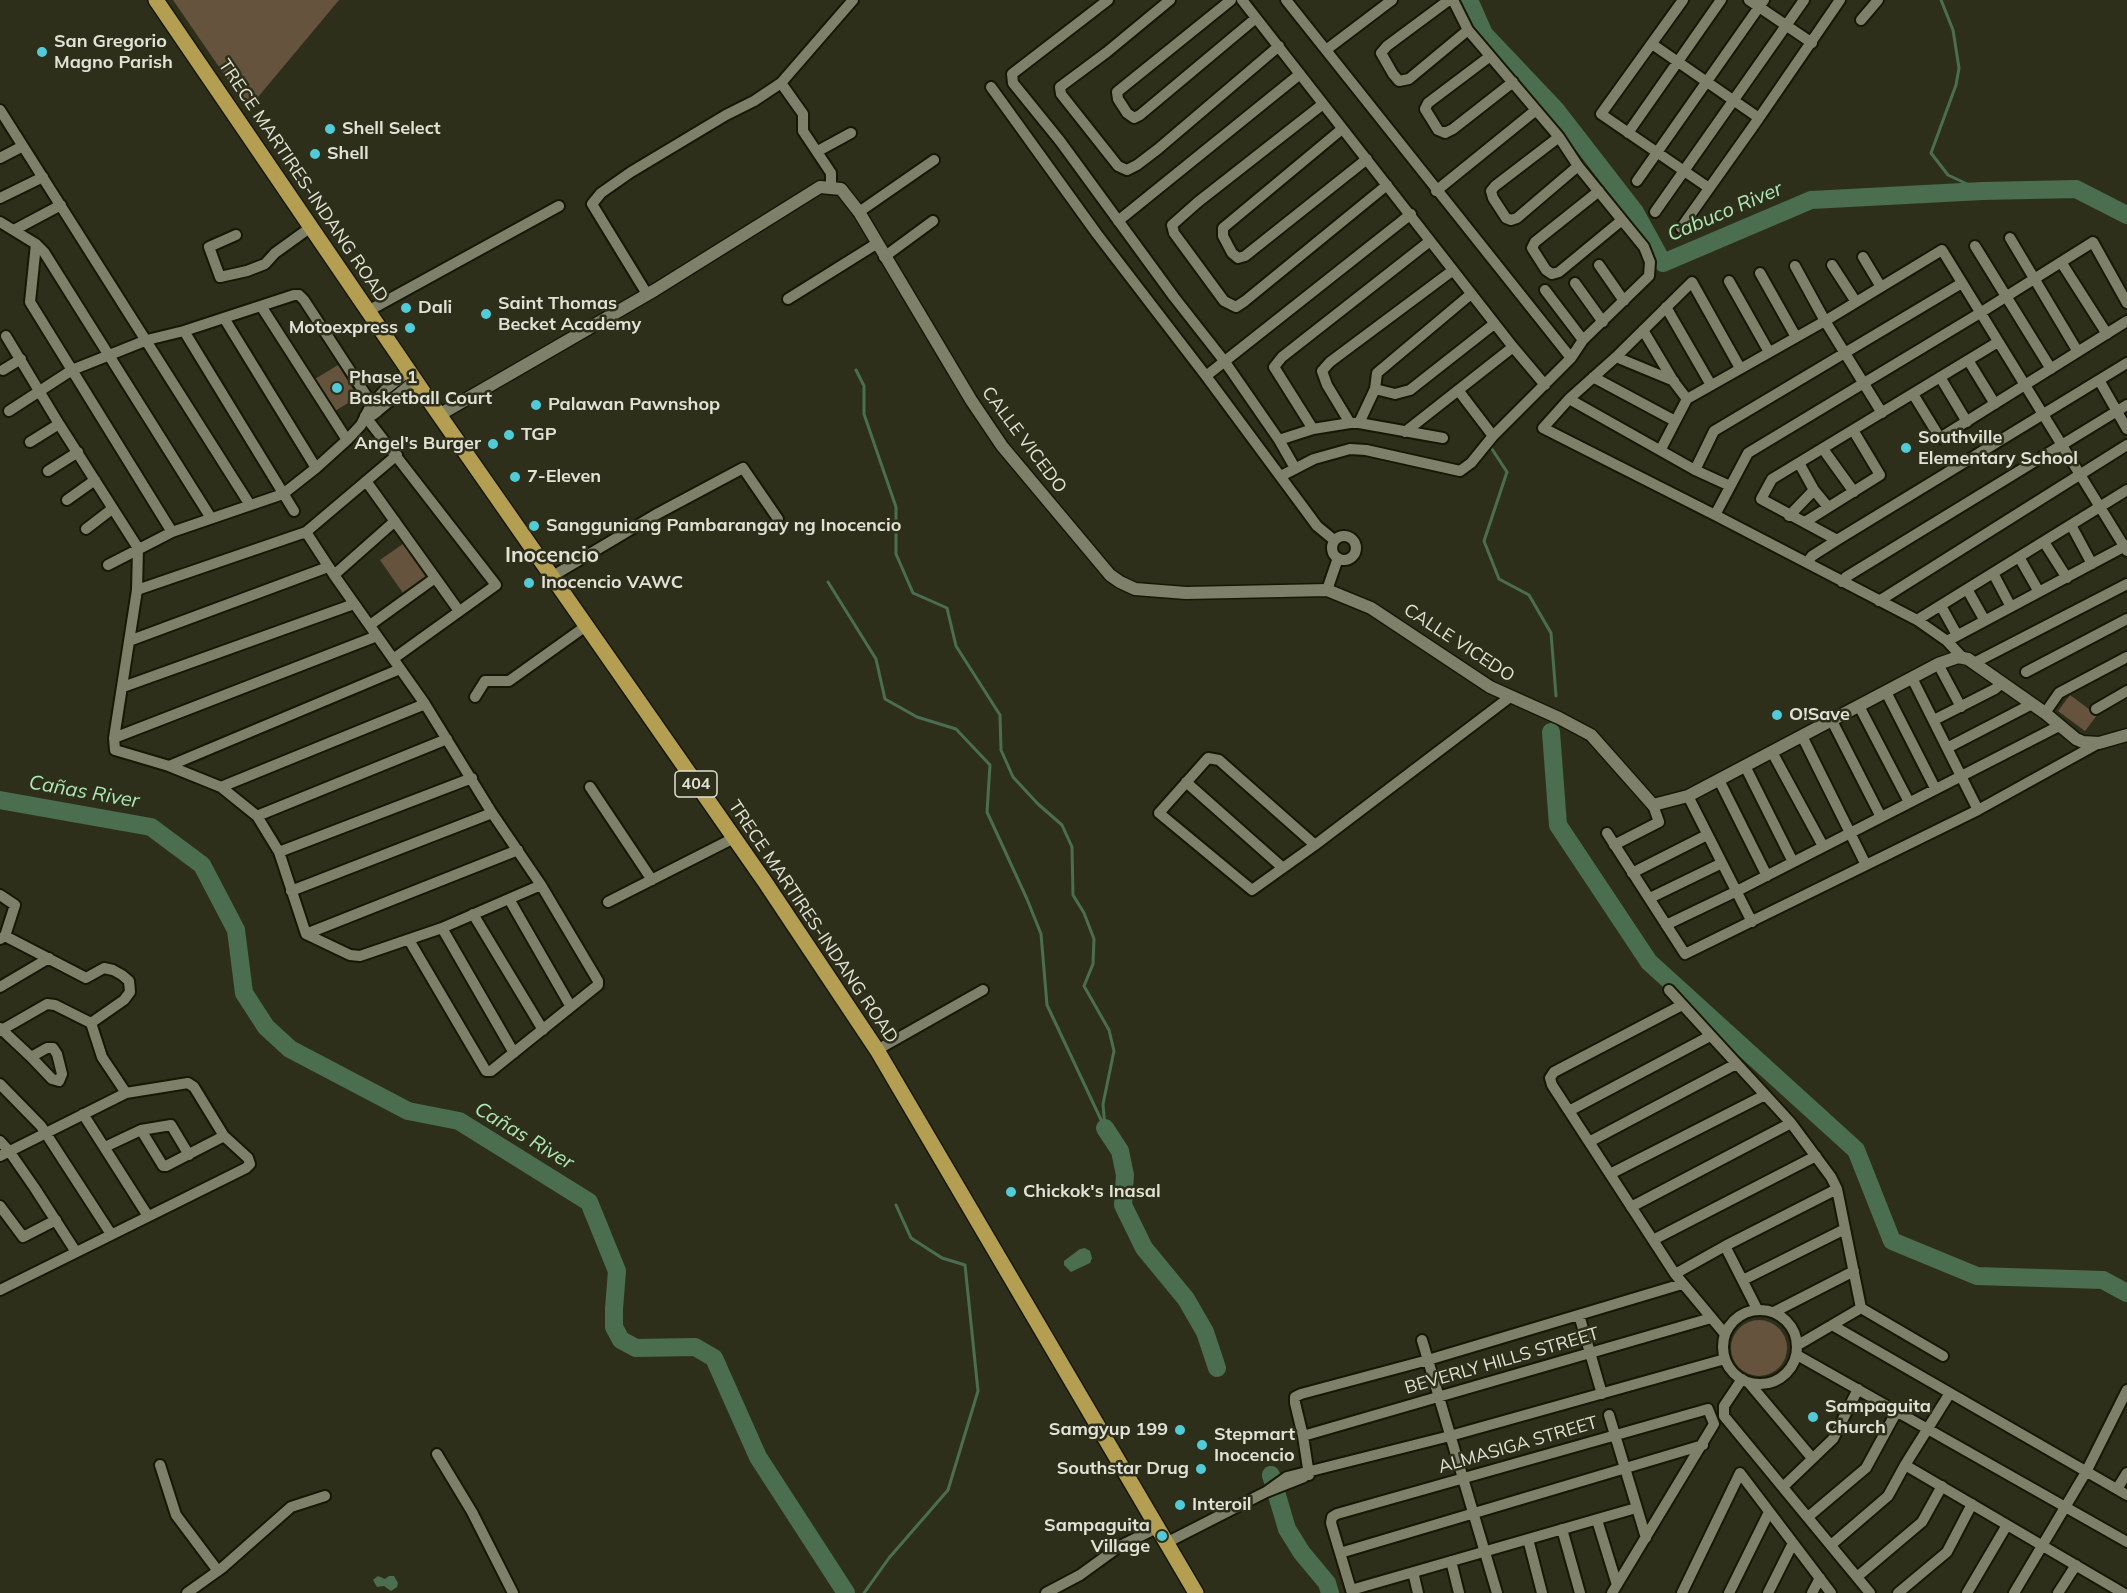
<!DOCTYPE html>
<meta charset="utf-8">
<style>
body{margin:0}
canvas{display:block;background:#2e2f1a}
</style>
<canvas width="2127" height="1593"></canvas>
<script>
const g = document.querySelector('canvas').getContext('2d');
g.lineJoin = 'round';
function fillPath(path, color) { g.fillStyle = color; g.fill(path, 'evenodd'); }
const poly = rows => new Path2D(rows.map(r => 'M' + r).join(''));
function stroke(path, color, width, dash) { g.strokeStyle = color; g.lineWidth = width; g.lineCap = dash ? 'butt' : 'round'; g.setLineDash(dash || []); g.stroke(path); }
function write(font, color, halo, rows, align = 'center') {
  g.font = font + ' Mulish,sans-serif'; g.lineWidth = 5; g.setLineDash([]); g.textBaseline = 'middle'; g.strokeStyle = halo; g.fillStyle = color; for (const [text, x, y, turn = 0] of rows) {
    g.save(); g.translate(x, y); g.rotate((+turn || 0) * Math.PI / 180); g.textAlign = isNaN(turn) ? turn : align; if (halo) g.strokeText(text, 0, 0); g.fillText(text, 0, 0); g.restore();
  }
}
const green = poly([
 [173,0,339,0,248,109],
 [338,365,358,397,335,411,315,379],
 [403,544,426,577,403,593,380,560],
 [2070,695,2097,715,2085,731,2058,711],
 '1731 1348a28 28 0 1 1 56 0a28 28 0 1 1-56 0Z'
]);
const water = poly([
 [1085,1248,1090,1251,1092,1258,1090,1263,1071,1272,1064,1265,1064,1261,1080,1249],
 [378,1576,385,1579,389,1576,394,1576,398,1583,397,1587,391,1591,384,1586,377,1587,373,1580]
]);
const stream = poly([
 [1941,0,1953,30,1959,68,1956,85,1931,153,1948,175,1982,191],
 [856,370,864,386,864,414,896,507,896,554,913,593,947,608,956,646,1000,715,1001,750,1013,777,1038,804,1062,825,1072,847,1073,895,1084,913,1094,939,1093,964,1084,986,1109,1030,1114,1051,1103,1104,1105,1128],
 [1490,446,1507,472,1484,541,1499,579,1529,595,1551,633,1556,696],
 [828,582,876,659,885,699,917,717,956,729,990,765,987,812,1027,899,1041,934,1047,1005,1103,1124],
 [864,1593,889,1558,948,1490,978,1391,965,1265,942,1258,911,1238,896,1205]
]);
const river = poly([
 [1469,0,1484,34,1556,110,1635,212,1663,263,1811,200,1982,191,2076,189,2127,215],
 [1551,732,1558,825,1649,962,1856,1150,1892,1241,1977,1276,2103,1280,2127,1293],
 [0,800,151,827,202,865,236,930,244,993,266,1027,290,1049,408,1111,459,1121,589,1202,617,1271,614,1309,614,1327,621,1340,636,1348,695,1347,714,1358,758,1457,846,1593],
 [1105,1128,1120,1151,1125,1175,1123,1205,1144,1248,1186,1299,1205,1332,1217,1368],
 [1271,1475,1287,1529,1302,1553,1327,1583,1330,1593]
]);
const minor = poly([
 [1108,0,1012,74,1013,83,1060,141,1174,297,1225,362,1279,440,1295,468],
 [1170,0,1107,52,1060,87,1061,94,1118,166,1127,170,1137,165,1158,149,1279,46],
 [1231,0,1117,92,1118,99,1127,113,1134,118,1140,115,1256,18],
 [1242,0,1513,347,1545,385],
 [1286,0,1571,358],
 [1449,0,1387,46,1381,53,1393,74,1399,81,1409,79,1468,30],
 [1683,0,1601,114,1709,188],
 [1749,0,1812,43],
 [1861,20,1878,0],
 [1652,44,1759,118,1681,228],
 [1326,50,1392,0],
 [1489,57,1428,103,1425,109,1438,130,1445,133,1453,129,1513,82],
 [781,83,853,0],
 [991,87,1097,234,1206,376,1303,507,1317,526,1334,540],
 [1323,104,1198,202,1172,225,1174,233,1224,301,1236,307,1245,301,1387,185],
 [0,110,250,505],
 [1759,118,1840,0],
 [1342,129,1223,228,1223,236,1232,253,1238,258,1245,256,1367,159],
 [1628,133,1721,0],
 [1559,137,1495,186,1491,191,1493,198,1506,218,1511,220,1517,218,1578,166],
 [818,151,851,133],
 [0,158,23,146],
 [1637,181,1764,0],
 [1436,191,1536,110],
 [1599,191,1535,242,1532,248,1546,270,1552,274,1559,272,1622,220],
 [0,198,43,177],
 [859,212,934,160],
 [1655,212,1804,0],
 [1118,221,1300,74],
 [0,222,36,244,44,252,211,518],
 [14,230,61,205],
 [236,235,209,247,220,277,247,271,265,264,275,253,311,227],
 [2010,238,2078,352],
 [36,244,30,302,172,532],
 [1975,246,2051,369],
 [884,257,933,221],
 [1863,257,1881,287],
 [2061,262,2107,334],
 [1599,265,1624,301],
 [1832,265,1856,302],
 [1795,266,1825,321,1882,413],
 [1760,273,1796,337],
 [1729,281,1769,352],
 [1575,283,1603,322],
 [1545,290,1583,340],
 [647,294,592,204,601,193,631,172,726,115,754,101,781,83,803,114,803,131,831,173,831,188],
 [788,299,876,244],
 [261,306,347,440],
 [1666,307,1711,385],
 [368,311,559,206],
 [224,318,316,468],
 [1643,330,1674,382,1687,399],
 [184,331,294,511],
 [6,336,59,424,138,548,137,590,114,738,115,750,169,766,221,787,257,816,279,852,306,934,350,955,360,956,442,928,541,885],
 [1616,357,1674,381],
 [1968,360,1995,404],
 [1740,368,1692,282,1616,357,1569,399,1543,428,1715,515,1917,620,1947,641,1962,657],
 [3,370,21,359],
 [1206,376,1411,214],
 [1593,377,1675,421],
 [1940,377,1967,422],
 [2099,380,2127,429],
 [1375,389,1395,394,1410,390,1494,324],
 [1458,390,1493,436],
 [1913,394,1940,438,2127,321],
 [1569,399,1695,470,1730,486],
 [9,411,72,370,147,340,184,331,294,295,299,295,304,300,377,412],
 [373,415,415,380],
 [365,416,496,585,393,659],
 [1350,423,1327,385,1322,371,1330,362,1452,271],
 [1359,423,1375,389,1377,373,1471,294],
 [1313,429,1274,367,1282,357,1430,241],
 [1405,432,1513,347],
 [1279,440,1313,429,1350,423,1359,423,1443,438],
 [30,442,59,424],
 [1661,449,1687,399,1825,321,1942,250,2127,551],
 [1823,449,1854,492],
 [1799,463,1814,490,1828,507],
 [1695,470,1714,431,1962,283],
 [48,471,78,452],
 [1281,476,1314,459,1350,449,1366,450,1460,471,1471,463,1493,436,1571,358,1583,340,1649,276,1650,262,1644,247,1578,166,1559,137,1468,30,1453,0],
 [366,481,459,611],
 [67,500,95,480],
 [1715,515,1748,453,1980,313,2093,242,2127,303],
 [1789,516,1814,490],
 [1805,522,1880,475,1853,430],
 [2071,525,2092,564],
 [86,529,112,509],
 [306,532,334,575,425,704,492,813,541,885,598,981,598,985,491,1071,486,1071,409,940],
 '1332 548a12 12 0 1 1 24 0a12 12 0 1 1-24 0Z',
 [1837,540,1761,499,1772,479,1998,342],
 [2044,542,2067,578],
 [2019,557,2039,592],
 [1807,563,1812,556,1837,540,2127,363],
 [108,565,172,532,283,494,316,468,347,440,361,425,371,405,386,389,409,371],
 [1993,573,2011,607],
 [334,575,395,521],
 [551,577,655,515,743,468,778,519],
 [1842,582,1846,577,2127,405],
 [1967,589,1985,621],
 [137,590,306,532,397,455],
 [1327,590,1338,558],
 [1879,601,2127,445],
 [1941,606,1957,635],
 [1917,620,2127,490],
 [370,625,435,578],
 [129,641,328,567],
 [1947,641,2127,545],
 [1974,663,2127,584],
 [1938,664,1961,707],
 [2026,672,2127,619],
 [1912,678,1978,810],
 [123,687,354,604],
 [1886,692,1935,788],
 [475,697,485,681,509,681,586,626],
 [1859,706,1909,802],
 [2096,709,2127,691],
 [2045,713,2059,693,2127,657],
 [1934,720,1995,689,2002,683],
 [1832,721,1881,817],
 [1802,736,1866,865],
 [114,738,377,636],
 [1947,748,2032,704],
 [1772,752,1823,846],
 [169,766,400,669],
 [1745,766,1793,862],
 [1719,780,1767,876],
 [1186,782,1283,868],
 [221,787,425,704],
 [590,787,652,880],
 [1688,796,1752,922],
 [257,816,447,739],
 [1607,833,1685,954,1978,810,2099,743],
 [1315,845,1219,760,1208,758,1159,813,1252,890,1315,845,1510,697],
 [1614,845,1659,822,1653,805],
 [279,852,472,778],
 [1632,873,1707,835],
 [291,891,492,813],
 [0,895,15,905,5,936,0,939],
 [1650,898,1722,863],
 [509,899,571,1007],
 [608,902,734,838],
 [473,914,543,1030],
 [1666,925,1737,891,2059,726],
 [442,928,514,1053],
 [306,934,518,850],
 [5,936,86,978,104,968,113,970,122,975,129,981,130,992,124,1000,91,1023],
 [0,987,49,958],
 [1669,990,1791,1123,1831,1177,1837,1189,1861,1308,1798,1345],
 [1682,1005,1554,1072,1550,1078,1552,1085,1675,1274,1725,1334],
 [0,1028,31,1057,52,1079,59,1081,62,1074,57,1054,53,1048,47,1048,31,1057],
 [0,1031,47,1004,55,1005,91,1023,102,1057,126,1093],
 [877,1050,983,990],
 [0,1084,41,1126,111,1234],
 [1569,1111,1710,1036],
 [83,1114,148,1216],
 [141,1130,163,1166,166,1166,224,1136],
 [0,1141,9,1151,34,1187,76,1252],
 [1589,1142,1736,1064],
 [105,1147,141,1130,171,1125,189,1155],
 [0,1156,126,1093,188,1083,194,1087,224,1136,248,1158,250,1164,246,1168,0,1290],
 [1610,1174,1765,1095],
 [0,1206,23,1237,56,1220],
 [1631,1207,1791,1123],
 [1653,1240,1816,1156],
 [1725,1246,1757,1309],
 [1675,1274,1725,1246,1837,1189],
 [1743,1280,1845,1229],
 [1861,1308,1943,1356],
 '1723 1347a37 37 0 1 1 74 0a37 37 0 1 1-74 0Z',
 [1774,1312,1854,1271],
 [1579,1315,1602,1394],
 [1832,1325,2127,1495],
 [1422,1340,1497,1593],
 [1797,1355,2127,1542],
 [1742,1379,1724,1406,1724,1416,1870,1593],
 [1749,1383,1812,1458],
 [1609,1415,1646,1538],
 [1303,1436,1711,1318],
 [437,1454,472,1512,513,1593],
 [160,1465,176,1515,218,1571],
 [1905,1465,2123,1593],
 [1309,1475,1303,1436,1295,1403,1295,1397,1301,1394,1428,1360,1682,1284],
 [1784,1486,1833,1439,1858,1389],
 [2117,1489,2127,1473],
 [1266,1492,1287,1477,1450,1436,1725,1359],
 [1808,1517,1866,1468,1897,1411],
 [1597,1520,1617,1585],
 [1562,1529,1580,1593],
 [1528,1539,1542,1593],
 [1166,1543,1266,1492,1304,1477],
 [1831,1545,1888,1496,1905,1465,1950,1393],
 [1340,1553,1703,1445],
 [1451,1561,1459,1593],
 [1413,1572,1418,1593],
 [1857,1577,1922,1522,1942,1486],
 [1351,1590,1636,1508],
 [187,1593,222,1568,291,1507,325,1496],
 [1046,1593,1080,1575,1120,1546,1157,1528],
 [1352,1593,1331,1523,1332,1517,1337,1514,1708,1409,1714,1424,1612,1593],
 [1682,1593,1740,1473,1831,1593],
 [1729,1593,1769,1512],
 [1768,1593,1793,1543],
 [1812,1593,1820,1578],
 [1898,1593,1947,1552,1972,1504],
 [1967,1593,2007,1525],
 [2014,1593,2086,1472,2127,1390],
 [2058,1593,2076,1565]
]);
const tertiary = poly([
 [439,415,655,290,820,187,841,189,859,212,971,400,1002,446,1110,575,1120,582,1135,589,1186,593,1327,590,1371,608,1490,687,1559,718,1591,735,1653,805,1688,796,1938,664,1958,657,1968,659,2045,713,2076,739,2083,742,2099,743,2127,735]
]);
const primary = poly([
 [156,0,426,396,765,882,877,1050,1196,1593]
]);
const markers = [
 [42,52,6,"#52cbd9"],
 [330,129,6,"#52cbd9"],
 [315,154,6,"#52cbd9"],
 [406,308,6,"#52cbd9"],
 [486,314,6,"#52cbd9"],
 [410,328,6,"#52cbd9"],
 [337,388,6,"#52cbd9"],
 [536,405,6,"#52cbd9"],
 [509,435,6,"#52cbd9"],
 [493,444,6,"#52cbd9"],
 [1906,448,6,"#52cbd9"],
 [515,477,6,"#52cbd9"],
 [534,526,6,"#52cbd9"],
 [529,583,6,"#52cbd9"],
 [1777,715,6,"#52cbd9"],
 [1011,1192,6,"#52cbd9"],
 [1813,1417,6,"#52cbd9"],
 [1180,1430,6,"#52cbd9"],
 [1202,1445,6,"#52cbd9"],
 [1201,1469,6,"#52cbd9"],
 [1180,1505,6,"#52cbd9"],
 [1162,1536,6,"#52cbd9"]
];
const shields = [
 [696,784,42]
];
const shieldNames = [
 ["404",696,784]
];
const poiNames = [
 ["San Gregorio",54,42],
 ["Magno Parish",54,63],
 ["Shell Select",342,129],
 ["Shell",327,154],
 ["Saint Thomas",498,304],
 ["Becket Academy",498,325],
 ["Dali",418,308],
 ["Motoexpress",398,328,"right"],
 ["Phase 1",349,378],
 ["Basketball Court",349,399],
 ["Palawan Pawnshop",548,405],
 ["TGP",521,435],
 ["Southville",1918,438],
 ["Elementary School",1918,459],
 ["Angel's Burger",481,444,"right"],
 ["7-Eleven",527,477],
 ["Sangguniang Pambarangay ng Inocencio",546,526],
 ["Inocencio VAWC",541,583],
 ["O!Save",1789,715],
 ["Chickok's Inasal",1023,1192],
 ["Sampaguita",1825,1407],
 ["Church",1825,1428],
 ["Samgyup 199",1168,1430,"right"],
 ["Stepmart",1214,1435],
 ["Inocencio",1214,1456],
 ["Southstar Drug",1189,1469,"right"],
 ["Interoil",1192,1505],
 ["Sampaguita",1150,1526,"right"],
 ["Village",1150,1547,"right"]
];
const streetNames = [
 ["TRECE MARTIRES-INDANG ROAD",303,181,56],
 ["CALLE VICEDO",1024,440,53],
 ["CALLE VICEDO",1459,643,33],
 ["TRECE MARTIRES-INDANG ROAD",813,922,56],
 ["BEVERLY HILLS STREET",1502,1361,-16],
 ["ALMASIGA STREET",1518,1445,-16]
];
const waterNames = [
 ["Cabuco River",1725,212,-23],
 ["Cañas River",84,792,10],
 ["Cañas River",524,1136,31]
];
const quarterNames = [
 ["Inocencio",552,556]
];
fillPath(green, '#65533d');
fillPath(water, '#4a6e4f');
stroke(stream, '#4a6e4f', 3);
stroke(river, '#4a6e4f', 18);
stroke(minor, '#161704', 14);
stroke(tertiary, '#161704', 15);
stroke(primary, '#161704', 18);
stroke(minor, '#7e8069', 10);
stroke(tertiary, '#7e8069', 12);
stroke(primary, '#b39e51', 15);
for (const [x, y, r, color] of markers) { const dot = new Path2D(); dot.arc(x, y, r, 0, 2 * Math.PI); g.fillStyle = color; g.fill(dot); stroke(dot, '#2e2f1a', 2); }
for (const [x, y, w] of shields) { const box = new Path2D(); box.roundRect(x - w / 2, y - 13, w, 26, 4.5); g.fillStyle = '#2e2f1a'; g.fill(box); stroke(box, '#e1e2d5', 1.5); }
write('bold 16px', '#e1e2d5', null, shieldNames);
write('bold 18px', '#e1e2d5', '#2e2f1a', poiNames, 'left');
write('18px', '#e1e2d5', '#2e2f1a', streetNames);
write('italic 20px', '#ade9b5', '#2e2f1a', waterNames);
write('bold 21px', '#e1e2d5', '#2e2f1a', quarterNames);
</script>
